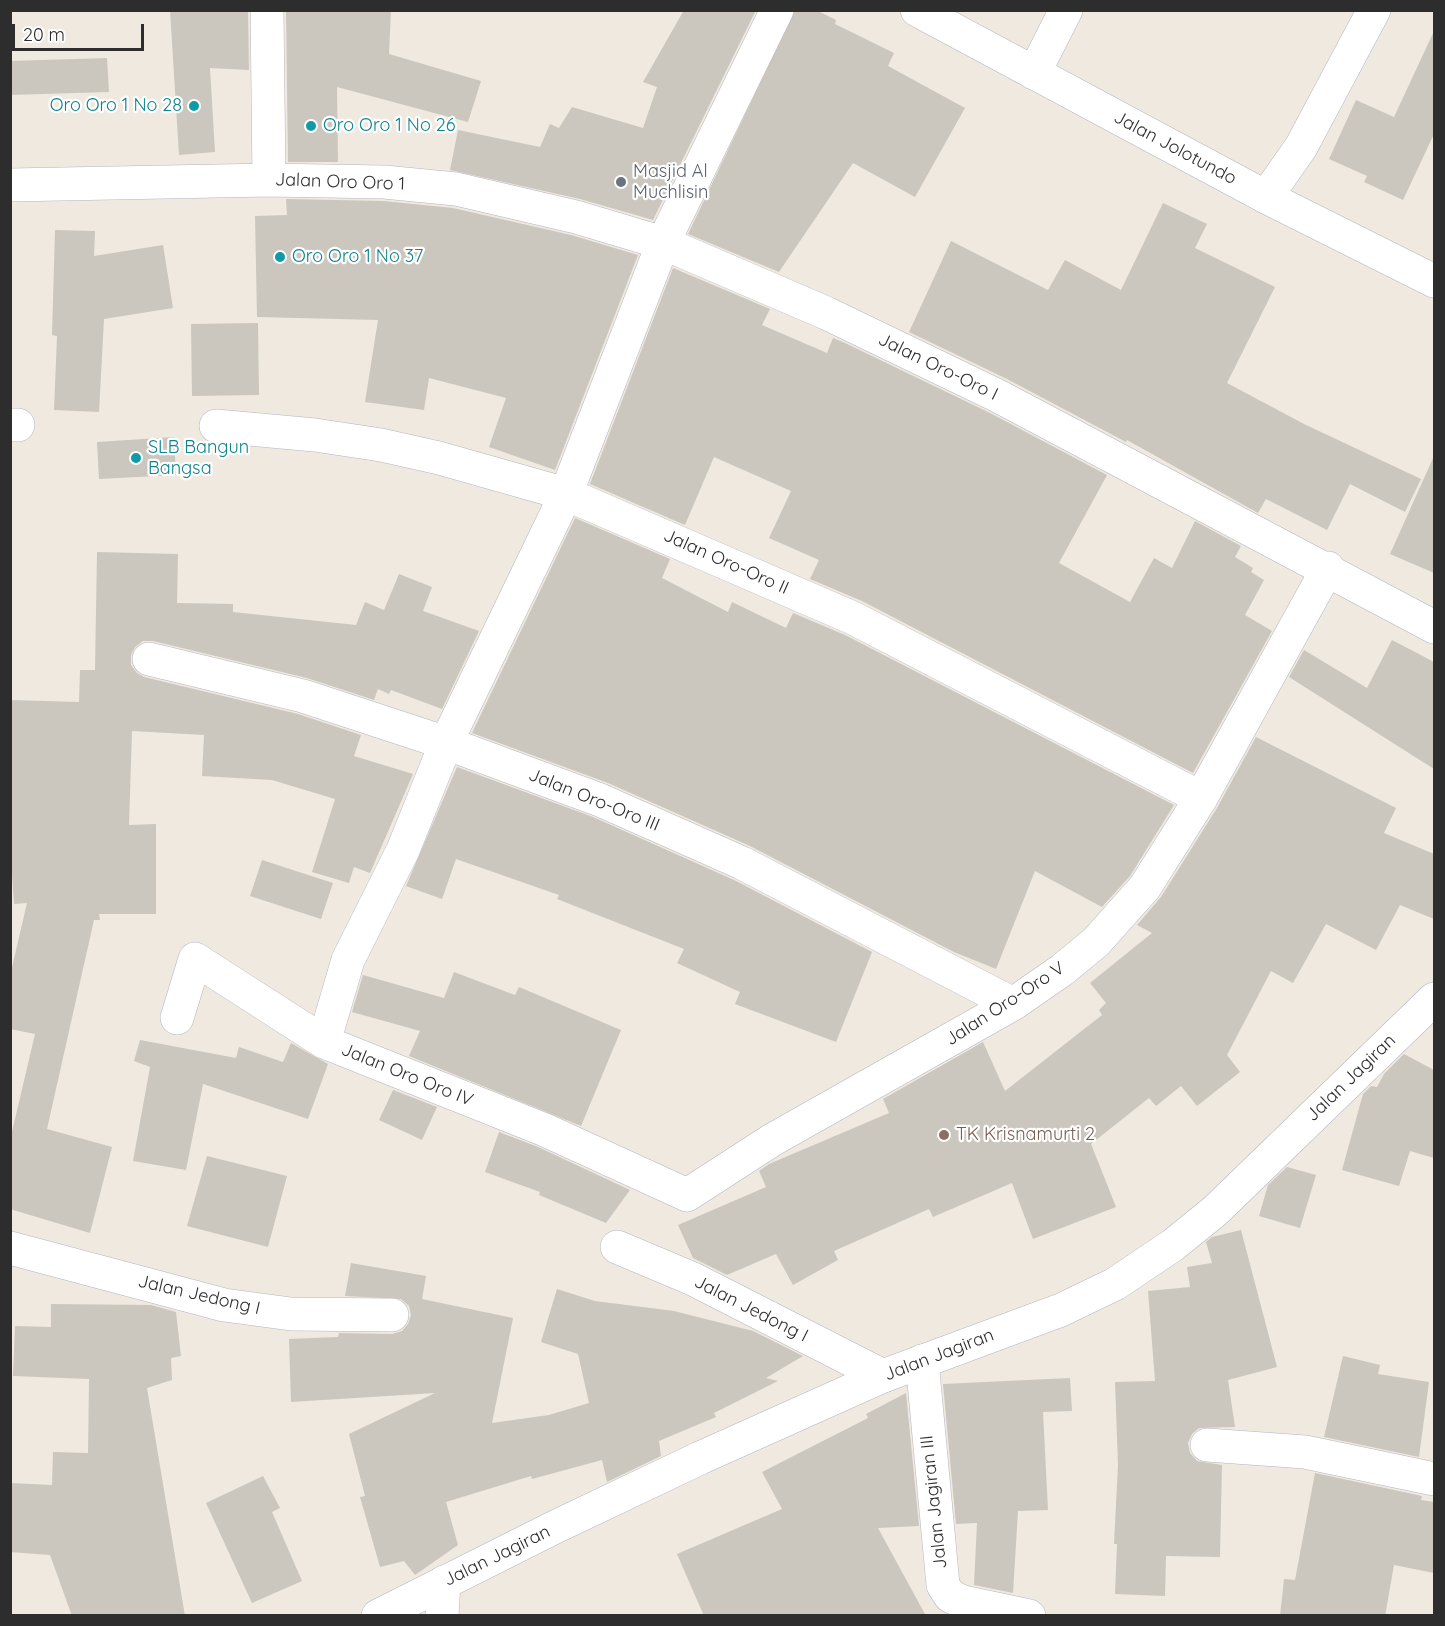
<!DOCTYPE html>
<style>
body{margin:0}
#map{position:relative;width:1445px;height:1626px;overflow:hidden;background:#efe9e0;font-family:Quicksand,sans-serif}
canvas{display:block}
.frame{position:absolute;inset:0;border:12px solid #2d2d2d;pointer-events:none}
.scale{position:absolute;left:12px;top:24px;width:132px;height:27px;box-sizing:border-box;border:3px solid #2d2d2d;border-top:0;padding-left:8px;font-size:18px;line-height:21px;white-space:nowrap;color:#2d2d2d;-webkit-text-stroke:4px #fff;paint-order:stroke}
</style>
<div id="map">
<canvas width="1445" height="1626"></canvas>
<div class="frame"></div>
<div class="scale">20 m</div>
</div>
<script>
const g = document.querySelector('canvas').getContext('2d');
g.lineJoin = 'round';
function fillPath(path, color) { g.fillStyle = color; g.fill(path, 'evenodd'); }
const poly = rows => new Path2D(rows.map(r => 'M' + r).join(''));
function stroke(path, color, width, dash) { g.strokeStyle = color; g.lineWidth = width; g.lineCap = dash ? 'butt' : 'round'; g.setLineDash(dash || []); g.stroke(path); }
function write(font, color, halo, rows, align = 'center') {
  g.font = font + ' Quicksand,sans-serif'; g.lineWidth = 4.5; g.setLineDash([]); g.textBaseline = 'middle'; g.strokeStyle = halo; g.fillStyle = color; for (const [text, x, y, turn = 0] of rows) {
    g.save(); g.translate(x, y); g.rotate((+turn || 0) * Math.PI / 180); g.textAlign = isNaN(turn) ? turn : align; if (halo) g.strokeText(text, 0, 0); g.fillText(text, 0, 0); g.restore();
  }
}
const building = poly([
 [170,10,248,10,249,70,210,68,215,152,179,155],
 [286,10,391,10,389,54,481,81,468,122,337,87,338,162,288,162],
 [684,10,756,10,653,220,580,199,450,170,458,130,540,147,550,124,559,128,572,107,643,128,657,87,643,82],
 [795,10,816,10,836,20,835,24,894,53,888,66,965,108,915,197,853,163,779,272,688,234],
 [1434,31,1434,134,1403,200,1364,182,1367,176,1329,159,1356,100,1394,117],
 [107,58,109,92,10,95,10,61],
 [286,199,383,201,453,208,571,235,638,255,555,470,489,447,506,398,429,378,424,410,365,402,378,320,257,317,255,216,287,215],
 [1163,203,1207,224,1195,248,1275,287,1227,383,1304,424,1421,479,1405,512,1350,484,1327,530,1266,499,1258,513,1127,440,1126,442,1007,379,909,332,951,241,1048,290,1065,260,1121,290],
 [55,230,95,231,94,256,163,245,173,308,104,319,99,412,54,410,57,336,52,335],
 [673,268,770,309,762,325,827,353,833,338,845,343,990,413,1107,475,1059,563,1130,602,1154,558,1172,568,1195,521,1241,546,1235,557,1253,568,1251,572,1264,580,1245,615,1272,631,1193,773,862,601,810,579,819,560,769,538,791,491,714,457,685,525,590,484],
 [258,323,259,395,192,396,191,324],
 [174,437,176,475,99,479,97,442],
 [1434,456,1434,573,1390,554],
 [575,518,670,559,662,578,728,612,732,602,786,628,793,613,845,635,1174,805,1130,876,1102,907,1035,871,996,969,954,952,750,846,608,783,472,733],
 [97,552,178,554,177,603,233,604,233,612,356,625,365,602,384,610,399,574,432,587,423,611,479,631,442,709,391,690,389,694,378,689,374,700,307,678,153,641,143,641,135,647,131,655,131,665,137,673,144,677,298,714,361,735,354,756,413,774,370,873,354,867,349,883,312,872,335,799,272,780,202,776,204,735,132,731,129,825,156,824,156,914,99,914,100,920,94,920,47,1129,112,1147,90,1233,10,1209,10,1140,35,1034,10,1029,10,976,27,903,14,904,10,846,10,700,79,702,80,670,95,670],
 [1392,640,1434,662,1434,769,1289,677,1304,650,1367,688],
 [1256,737,1396,808,1384,833,1434,854,1434,919,1400,905,1376,950,1326,924,1293,983,1271,971,1227,1055,1240,1072,1197,1106,1181,1086,1156,1106,1149,1098,1091,1144,1116,1207,1033,1239,1012,1183,933,1217,929,1209,834,1251,838,1260,793,1285,776,1254,727,1275,693,1258,678,1225,766,1187,759,1171,769,1164,889,1113,883,1099,983,1042,1005,1091,1102,1015,1099,1010,1106,1003,1090,983,1152,933,1137,925,1161,897,1217,808],
 [457,767,593,817,734,880,872,952,836,1042,735,1004,740,992,677,963,684,949,557,899,559,895,456,859,442,899,406,886],
 [262,860,333,883,321,919,250,896],
 [454,972,515,995,519,987,621,1030,581,1126,409,1056,420,1031,352,1012,363,975,444,998],
 [140,1040,236,1058,239,1047,283,1062,291,1043,328,1064,308,1119,203,1084,186,1170,133,1161,150,1067,134,1061],
 [1404,1054,1434,1070,1434,1158,1410,1151,1399,1186,1342,1170,1363,1094,1371,1086,1377,1087,1384,1074],
 [393,1090,437,1107,422,1140,379,1120],
 [499,1132,538,1147,630,1190,606,1223,539,1195,540,1192,485,1172],
 [207,1156,287,1176,268,1247,187,1226],
 [1287,1167,1316,1175,1300,1228,1259,1216,1268,1185],
 [1241,1230,1277,1367,1228,1380,1235,1427,1199,1428,1192,1434,1188,1443,1190,1453,1197,1461,1222,1465,1220,1557,1166,1556,1165,1596,1115,1594,1117,1544,1114,1544,1118,1465,1115,1382,1155,1381,1148,1291,1190,1287,1187,1267,1212,1263,1206,1242,1212,1237],
 [351,1263,426,1276,422,1299,513,1318,492,1423,549,1415,589,1403,578,1354,541,1342,557,1289,595,1301,674,1311,753,1331,803,1356,766,1378,778,1381,714,1413,716,1417,659,1441,661,1456,607,1482,602,1460,532,1479,531,1476,446,1502,458,1545,415,1575,404,1561,380,1567,360,1497,365,1496,349,1434,435,1393,291,1402,289,1339,338,1337,339,1333,392,1334,402,1331,408,1324,411,1315,409,1306,401,1299,345,1296],
 [51,1304,151,1305,176,1312,181,1356,171,1358,172,1380,147,1388,185,1616,72,1616,50,1555,10,1552,10,1483,52,1485,53,1452,88,1453,89,1379,13,1376,15,1326,51,1327],
 [1343,1356,1380,1365,1378,1374,1429,1382,1419,1457,1324,1437],
 [1070,1378,1072,1411,1043,1412,1048,1510,1018,1511,1013,1593,974,1585,977,1523,956,1524,943,1384],
 [906,1393,919,1526,878,1528,926,1616,704,1616,677,1554,782,1509,762,1472,868,1418,866,1414],
 [1315,1473,1422,1496,1421,1500,1434,1502,1434,1573,1394,1565,1385,1616,1280,1616,1284,1579,1295,1580],
 [263,1476,280,1508,272,1512,302,1581,252,1603,206,1503]
]);
const street = poly([
 [267,10,269,180],
 [1034,73,1066,10],
 [10,185,269,180,384,182,456,189,576,217,663,243,826,313,998,396,1434,627],
 [1266,197,1301,147,1374,10],
 [10,425,18,425],
 [216,426,315,435,381,445,439,458,566,494,853,618,1201,798],
 [149,659,303,696,446,743,600,800,742,863,1013,1004],
 [177,1018,195,959,324,1042,545,1130,687,1195,772,1140,1013,1004,1062,970,1096,942,1145,887,1201,798,1328,568],
 [324,1042,348,960,403,850,446,743,566,494,663,243,777,10],
 [617,1247,693,1279,883,1376],
 [10,1248,224,1305,291,1314,392,1315],
 [922,1361,943,1585,950,1596,963,1602,1029,1616],
 [1207,1445,1305,1452,1434,1479],
 [442,1616,444,1582]
]);
const secondary = poly([
 [917,10,1266,197,1434,281],
 [378,1616,553,1528,700,1458,883,1376,1061,1310,1115,1284,1173,1245,1215,1211,1434,999]
]);
const markers = [
 [194,106,6,"#0f9aa8"],
 [311,126,6,"#0f9aa8"],
 [621,182,6,"#6b7280"],
 [280,257,6,"#0f9aa8"],
 [136,458,6,"#0f9aa8"],
 [944,1135,6,"#8d6e63"]
];
const cultureNames = [
 ["Oro Oro 1 No 28",182,106,"right"],
 ["Oro Oro 1 No 26",323,126],
 ["Oro Oro 1 No 37",292,257],
 ["SLB Bangun",148,448],
 ["Bangsa",148,469]
];
const streetNames = [
 ["Jalan Jolotundo",1175,148,28],
 ["Jalan Oro Oro 1",340,182,2],
 ["Jalan Oro-Oro I",938,367,26],
 ["Jalan Oro-Oro II",726,562,24],
 ["Jalan Oro-Oro III",594,800,22],
 ["Jalan Oro-Oro V",1005,1004,-33],
 ["Jalan Oro Oro IV",407,1075,22],
 ["Jalan Jagiran",1351,1078,-44],
 ["Jalan Jedong I",199,1295,13],
 ["Jalan Jedong I",751,1309,27],
 ["Jalan Jagiran",939,1355,-21],
 ["Jalan Jagiran III",934,1502,-96],
 ["Jalan Jagiran",497,1556,-26]
];
const worshipNames = [
 ["Masjid Al",633,172],
 ["Muchlisin",633,193]
];
const educationNames = [
 ["TK Krisnamurti 2",956,1135]
];
fillPath(building, '#cbc7be');
stroke(street, '#b3b6c1', 34);
stroke(secondary, '#b3b6c1', 34);
stroke(street, '#fff', 33);
stroke(secondary, '#fff', 33);
for (const [x, y, r, color] of markers) { const dot = new Path2D(); dot.arc(x, y, r, 0, 2 * Math.PI); g.fillStyle = color; g.fill(dot); stroke(dot, '#fff', 2); }
write('18px', '#0d838f', '#fff', cultureNames, 'left');
write('18px', '#2d2d2d', '#fff', streetNames);
write('18px', '#5b616d', '#fff', worshipNames, 'left');
write('18px', '#785e54', '#fff', educationNames, 'left');
</script>
